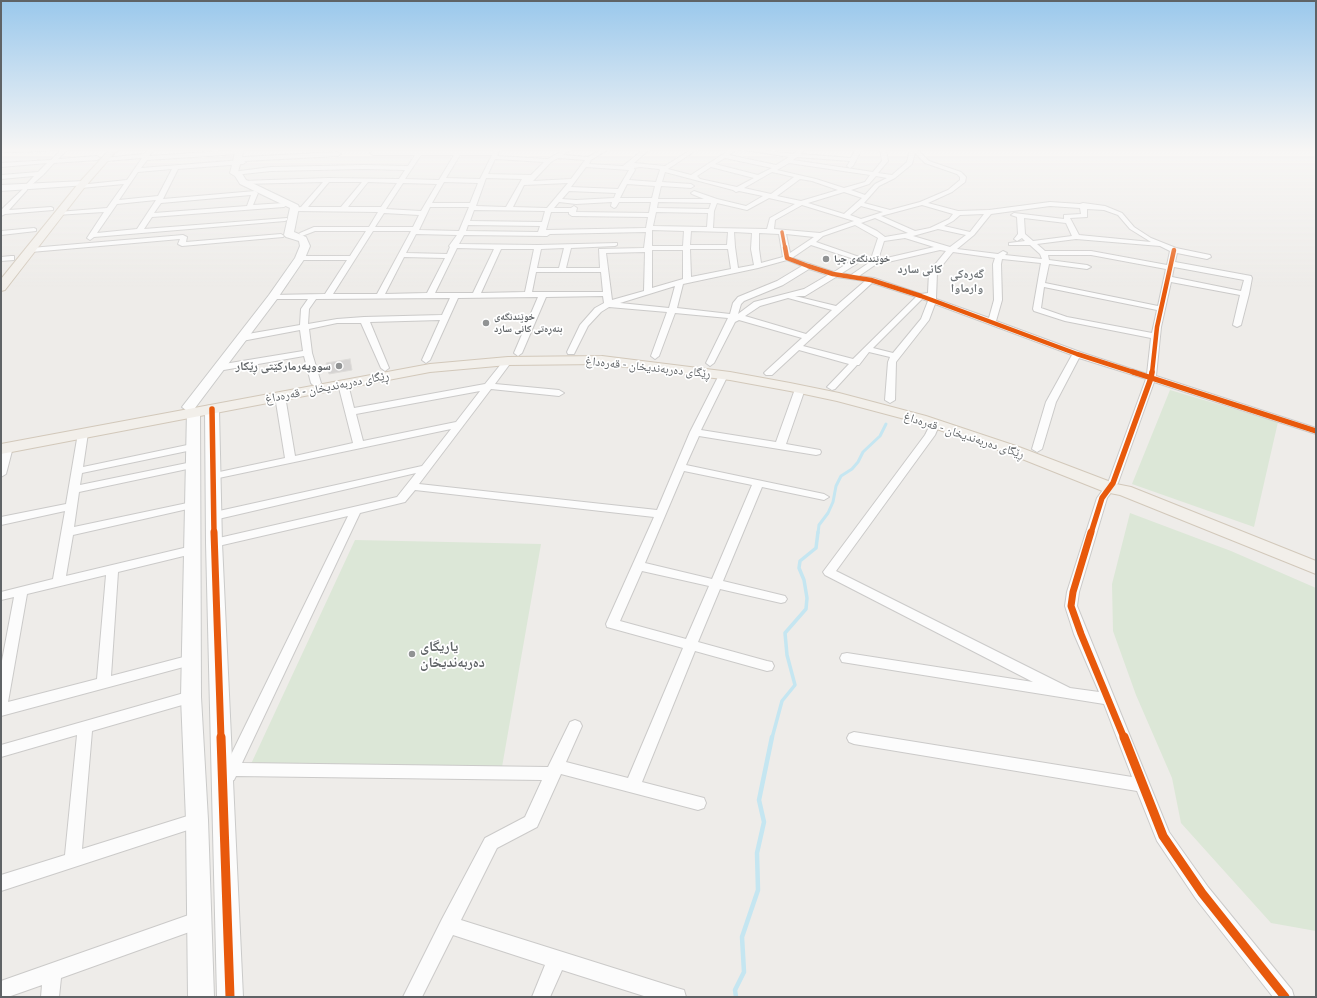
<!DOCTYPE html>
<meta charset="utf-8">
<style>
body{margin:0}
#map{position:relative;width:1317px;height:998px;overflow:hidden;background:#eeece9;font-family:Ubuntu,sans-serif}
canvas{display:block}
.frame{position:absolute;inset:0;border:2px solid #5f6366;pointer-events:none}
</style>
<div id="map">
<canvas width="1317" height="998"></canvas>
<div class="frame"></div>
</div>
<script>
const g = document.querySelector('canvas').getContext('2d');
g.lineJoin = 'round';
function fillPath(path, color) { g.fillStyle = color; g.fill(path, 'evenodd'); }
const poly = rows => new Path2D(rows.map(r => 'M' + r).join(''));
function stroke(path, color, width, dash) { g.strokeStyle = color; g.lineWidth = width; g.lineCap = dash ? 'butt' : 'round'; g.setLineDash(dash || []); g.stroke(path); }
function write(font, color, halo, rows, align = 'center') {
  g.font = font + ' Ubuntu,"Noto Naskh Arabic",sans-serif'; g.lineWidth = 3.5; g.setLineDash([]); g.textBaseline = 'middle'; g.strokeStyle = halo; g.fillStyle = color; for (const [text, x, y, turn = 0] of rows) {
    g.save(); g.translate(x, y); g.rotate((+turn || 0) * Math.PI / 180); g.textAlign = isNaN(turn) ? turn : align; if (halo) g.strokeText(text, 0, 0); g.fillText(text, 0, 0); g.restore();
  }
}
const green = poly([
 [1170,390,1278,422,1254,527,1132,484],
 [1130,513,1231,551,1316,588,1316,931,1271,923,1181,823,1172,778,1136,695,1113,631,1112,584],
 [355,540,541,544,502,767,251,764]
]);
const streamFar2 = poly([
 [818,533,819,525,828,513,833,502,836,486,841,476,852,469,858,462,863,452,880,436,886,424]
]);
const streamFar1 = poly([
 [772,738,782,701,795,685,787,655,785,633,806,609,807,598,804,580,799,568,800,561,816,548,818,532]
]);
const stream = poly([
 [736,997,735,990,744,972,742,937,758,890,757,853,764,822,759,800,772,737]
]);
const building = poly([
 [350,359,352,370,329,374,326,363,350,359]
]);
const street = poly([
 [5,149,49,149,46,151,3,152,3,150,5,149],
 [62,149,68,149,58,159,97,156,100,158,97,160,54,163,43,175,28,188,25,186,34,176,1,179,1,175,38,172,47,163,1,167,1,163,51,160,62,149],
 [148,149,154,149,149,156,239,150,242,152,239,154,147,160,141,168,242,160,240,159,243,157,338,152,341,154,338,156,244,161,246,162,243,164,178,169,163,199,255,191,258,193,253,205,284,203,287,205,284,207,152,217,144,229,287,218,287,220,285,221,94,237,90,240,87,238,104,212,56,215,55,214,58,212,107,208,124,184,81,188,78,186,79,185,127,180,142,158,106,161,103,159,104,158,144,154,148,149],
 [172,169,158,196,119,200,138,172,172,169],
 [251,195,247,206,154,213,161,203,251,195],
 [156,200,137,229,97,233,117,204,156,200],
 [494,149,500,149,497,156,548,159,565,149,571,149,563,155,588,157,603,149,609,149,591,160,589,164,623,166,644,149,650,149,634,163,665,166,692,149,698,149,668,169,691,175,731,149,737,149,729,155,776,165,789,157,740,149,753,149,793,154,800,149,806,149,800,154,851,158,856,149,862,149,853,166,850,168,847,166,850,161,797,157,793,160,873,172,882,161,880,149,886,149,888,161,878,173,892,175,907,162,910,149,917,149,929,161,961,172,966,177,965,182,952,192,928,203,958,211,989,210,1050,202,1080,204,1083,203,1105,206,1122,213,1134,227,1151,238,1176,248,1210,255,1211,257,1207,259,1177,253,1175,262,1251,276,1252,278,1249,294,1241,325,1237,327,1233,325,1240,295,1171,282,1161,327,1156,376,1316,428,1316,434,1154,382,1118,483,1107,498,1079,592,1077,606,1169,832,1208,887,1292,990,1294,997,1273,997,1196,899,1157,841,1137,791,854,744,849,742,847,738,849,734,854,732,1132,777,1104,704,842,662,840,658,842,654,847,653,1033,682,825,575,823,572,925,435,932,421,938,421,940,423,935,435,836,571,1070,688,1099,692,1074,634,1065,606,1067,592,1097,498,1108,483,1146,379,1079,358,1056,402,1042,449,1037,452,1032,449,1046,402,1072,355,935,304,929,320,896,362,895,400,890,403,885,400,888,362,890,357,869,352,859,365,857,365,835,389,832,390,827,387,849,364,799,350,772,375,766,375,764,373,766,371,802,338,739,320,735,322,714,363,710,366,706,363,728,318,675,313,659,356,655,359,651,356,667,312,609,307,601,312,588,326,574,354,568,354,567,352,580,325,595,308,604,303,603,296,546,297,522,353,518,356,514,353,538,297,458,298,430,360,426,363,422,360,440,320,370,322,389,368,385,371,381,368,361,323,337,323,309,329,312,353,321,383,319,385,313,385,311,383,304,356,218,371,215,370,214,368,218,365,303,351,300,330,242,341,238,338,242,335,300,325,301,309,308,299,273,299,269,297,270,295,325,294,347,260,300,260,296,258,297,256,350,256,366,231,315,231,302,236,299,234,300,233,314,227,369,227,378,212,295,211,292,209,293,208,301,207,323,182,243,184,240,182,241,181,328,178,399,179,405,170,364,169,271,171,234,175,232,174,232,172,271,167,364,165,408,166,415,155,373,155,370,153,373,151,493,151,494,149],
 [915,153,925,163,957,174,960,177,960,180,948,190,920,202,890,210,864,203,879,186,895,178,912,164,915,153],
 [421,155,454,155,439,180,405,179,421,155],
 [460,155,492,155,480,179,446,178,460,155],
 [558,158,585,160,571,179,533,181,551,162,558,158],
 [725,158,772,168,758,175,715,164,725,158],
 [495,159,544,162,531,175,488,174,495,159],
 [789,163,870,175,865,182,844,188,816,179,777,170,789,163],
 [586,167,629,170,618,189,571,187,586,167],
 [640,167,659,169,660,170,656,182,629,180,635,170,634,168,640,167],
 [711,167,754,178,737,187,700,179,697,176,711,167],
 [665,172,733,190,736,192,739,191,763,196,746,206,717,199,694,191,691,193,692,194,704,199,658,199,661,186,691,188,694,186,691,184,662,182,665,172],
 [772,172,794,177,771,194,744,188,772,172],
 [876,176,887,178,875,184,865,195,851,190,869,184,876,176],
 [486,178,522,179,506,207,476,206,486,178],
 [800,179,812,181,838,190,801,201,777,196,800,179],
 [329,182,362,182,341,207,308,207,329,182],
 [368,182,397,183,381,207,348,207,368,182],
 [444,182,478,183,470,203,432,203,444,182],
 [403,183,437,184,421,211,386,209,403,183],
 [568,183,547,208,513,207,524,185,568,183],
 [627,184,655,186,652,198,620,198,627,184],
 [569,191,616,193,614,198,576,200,562,199,569,191],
 [844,192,862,198,844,214,808,203,844,192],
 [769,198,795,204,770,218,767,229,713,228,714,211,717,203,747,210,769,198],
 [559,202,576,204,612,202,611,206,614,208,616,207,619,202,651,202,649,213,576,212,577,208,574,206,571,208,554,208,559,202],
 [658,202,711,203,709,209,657,208,658,202],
 [802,205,854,221,820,233,774,229,775,220,802,205],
 [922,205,953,214,949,219,930,228,915,231,881,216,922,205],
 [861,206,883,212,861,219,850,215,861,206],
 [1050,206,1080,208,1081,214,1064,215,1064,219,1014,213,1011,215,1017,217,1018,234,1014,239,1017,241,1022,238,1025,241,1009,243,1009,245,1030,245,1040,254,1042,259,1005,255,1007,253,1003,251,998,254,957,249,974,235,991,214,1050,206],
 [430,207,469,207,459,231,419,230,430,207],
 [1087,209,1104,210,1118,215,1130,229,1151,242,1079,235,1070,218,1087,217,1087,209],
 [474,210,545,211,542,222,470,221,474,210],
 [551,212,569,212,569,214,572,216,648,217,646,228,546,230,551,212],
 [656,212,708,213,707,227,653,226,656,212],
 [384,213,419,215,413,227,375,227,384,213],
 [984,214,970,232,944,226,953,221,960,215,984,214],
 [875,218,908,233,885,237,877,231,861,223,875,218],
 [1024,218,1066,223,1072,236,1033,241,1025,234,1024,218],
 [468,225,540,226,538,232,466,231,468,225],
 [855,225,878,238,870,262,851,275,842,273,861,261,864,262,868,260,816,242,823,236,855,225],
 [938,229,966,235,950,247,913,236,938,229],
 [652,230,684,231,683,246,652,246,652,230],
 [373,231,411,231,377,294,333,294,373,231],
 [691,231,728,232,727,245,690,245,691,231],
 [646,232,644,248,599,249,600,268,566,268,571,248,615,246,617,245,617,243,538,245,459,244,464,235,547,236,550,234,646,232],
 [734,232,752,233,751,249,754,265,738,268,735,247,734,232],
 [759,233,779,234,783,257,761,263,759,249,759,233],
 [416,234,457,235,449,246,450,247,447,254,406,253,416,234],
 [786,234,814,237,790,253,786,234],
 [905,238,934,247,878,260,884,241,905,238],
 [1076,239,1160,246,1170,251,1167,265,1091,251,1045,251,1037,244,1076,239],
 [811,245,854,259,834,272,792,258,811,245],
 [457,248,494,249,473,293,435,293,457,248],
 [564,248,559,268,537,268,541,249,564,248],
 [501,249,534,249,525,292,481,293,501,249],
 [690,249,728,249,731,269,691,277,690,249],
 [652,250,683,250,683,279,652,288,652,250],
 [940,250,946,251,929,272,928,293,921,294,874,278,859,276,875,265,940,250],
 [645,252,644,291,612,300,606,253,645,252],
 [953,252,995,258,993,264,994,300,989,318,936,299,937,272,953,252],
 [1048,255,1091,255,1166,269,1158,306,1045,283,1049,264,1087,269,1091,267,1087,265,1049,260,1048,255],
 [404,257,445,258,427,293,385,294,404,257],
 [1002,259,1041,263,1033,309,1034,311,1065,321,1151,338,1147,374,1080,352,996,321,1002,300,1001,264,1002,259],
 [787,260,802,266,777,281,738,297,733,303,730,314,677,308,683,284,758,268,787,260],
 [1174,267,1244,280,1241,291,1172,277,1174,267],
 [809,269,828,275,804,289,754,302,738,314,741,304,744,301,783,285,809,269],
 [536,272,601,272,603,292,532,292,536,272],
 [836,277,865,281,836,306,795,296,805,296,836,277],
 [872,283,916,297,853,359,803,346,872,283],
 [675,286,669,308,620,303,675,286],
 [1044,287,1157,310,1152,333,1067,317,1041,308,1044,287],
 [450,298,442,315,364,317,337,319,308,324,309,309,316,299,450,298],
 [788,298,832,310,806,334,745,316,760,306,788,298],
 [922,299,928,301,921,319,893,353,873,348,922,299],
 [25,187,27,188,27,190,9,210,51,207,53,208,53,210,5,214,1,216,1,210,25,187],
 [34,228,36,229,36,231,1,235,1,231,34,228],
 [281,234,284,236,283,237,182,246,178,244,180,239,31,252,27,250,31,248,183,235,187,237,186,242,281,234],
 [11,256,14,256,14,260,1,261,1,257,11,256],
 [508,358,512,361,495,384,559,390,564,393,559,396,491,389,419,484,657,510,690,432,720,373,726,373,728,375,701,430,776,442,795,389,800,386,805,389,786,444,820,450,821,452,820,454,816,455,699,436,686,465,824,494,829,497,824,500,762,487,723,581,781,595,785,596,787,599,785,602,781,603,720,589,698,642,767,661,772,662,774,666,772,670,767,671,695,651,642,782,704,798,706,803,704,808,698,810,561,774,537,827,497,848,461,920,677,988,684,990,686,997,647,997,562,970,550,997,532,997,545,965,453,935,422,997,403,997,442,919,485,838,525,817,542,780,236,776,234,780,229,782,224,780,215,769,218,764,227,763,348,516,214,547,210,546,208,543,210,540,397,497,416,473,214,520,210,519,208,516,210,513,422,466,451,429,214,479,209,476,210,474,285,458,275,396,277,394,280,393,285,396,295,456,353,443,338,384,340,382,343,381,348,384,354,408,485,384,505,359,508,358],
 [480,391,456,422,363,441,356,414,480,391],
 [684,471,752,485,712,579,645,563,684,471],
 [415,490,654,517,606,624,607,627,683,648,628,778,566,762,582,726,580,722,575,720,570,722,548,767,242,763,360,513,405,502,415,490],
 [642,571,709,586,686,639,620,621,642,571],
 [83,430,88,433,83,467,192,444,197,447,192,450,82,473,80,485,192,462,197,465,192,468,79,492,74,527,192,502,196,503,198,505,196,507,192,508,73,535,66,576,192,546,196,547,198,550,196,553,118,572,111,676,191,655,196,656,198,660,196,664,191,665,1,716,1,666,14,597,1,600,1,592,53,579,65,511,1,525,1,517,66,504,78,433,83,430],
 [106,575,97,679,8,702,27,594,106,575],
 [8,444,13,447,6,474,1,477,1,454,3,447,8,444],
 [191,691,196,693,198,697,196,701,92,731,82,849,197,813,203,815,205,820,203,825,1,891,1,875,65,855,77,735,1,757,1,745,191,691],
 [200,911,206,914,209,920,206,926,61,978,59,997,41,997,42,985,8,997,1,997,1,981,200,911]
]);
const secondary = poly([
 [236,149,244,149,238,172,241,172,246,180,298,205,299,207,294,232,306,237,310,246,305,258,277,299,195,408,200,412,201,697,208,820,214,997,188,997,186,820,181,697,187,411,182,407,269,295,295,258,300,246,299,241,286,237,284,235,290,208,240,184,235,176,230,173,236,149],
 [84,181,88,183,87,185,1,191,1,185,84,181],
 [212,405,217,406,219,409,222,543,243,997,217,997,206,543,205,409,207,406,212,405]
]);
const primary = poly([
 [110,149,118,149,84,188,5,290,1,291,1,279,78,184,110,149],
 [602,356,730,372,790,383,839,393,926,416,1019,447,1116,484,1131,487,1316,561,1316,574,1120,495,1105,492,1007,453,916,422,837,401,790,391,730,380,602,364,508,365,430,372,1,454,1,444,430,364,508,357,602,356]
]);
const cyclewayFar4 = poly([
 [782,232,785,248]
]);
const cyclewayFar3 = poly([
 [785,247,787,258,808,266,833,274,871,280,921,296,1077,354,1136,373],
 [1152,373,1157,327,1174,250]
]);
const cyclewayFar2 = poly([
 [1133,372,1316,431],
 [212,409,214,533],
 [1091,533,1102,498,1113,483,1151,378,1152,372]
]);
const cyclewayFar1 = poly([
 [214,532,221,738],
 [1091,532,1073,592,1071,606,1081,634,1124,738]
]);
const cycleway = poly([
 [221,737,230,997],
 [1124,737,1163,836,1202,893,1285,997]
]);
const markers = [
 [826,259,4,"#919394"],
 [486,323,4,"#919394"],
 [339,366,4,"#919394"],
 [412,654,4,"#919394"]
];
const farPoinames = [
 ["خوێندنگەی چیا",834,259],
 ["خوێندنگەی",494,317],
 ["بنەڕەتی کانی سارد",494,329]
];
const farQuarternames = [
 ["کانی سارد",920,269],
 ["گەرەکی",967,274],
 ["وارماوا",967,288]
];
const poiNames = [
 ["سووپەرمارکێتی ڕێکار",331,366]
];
const streetNames = [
 ["ڕێگای دەربەندیخان - قەرەداغ",648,367,6],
 ["ڕێگای دەربەندیخان - قەرەداغ",327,387,-11],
 ["ڕێگای دەربەندیخان - قەرەداغ",964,435,18]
];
const nearPoinames = [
 ["یاریگاى",420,646],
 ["ده‌ربه‌ندیخان",420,662]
];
fillPath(green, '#dce7d7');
stroke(streamFar2, '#c5e6f1', 3);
stroke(streamFar1, '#c5e6f1', 3.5);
stroke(stream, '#c5e6f1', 4.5);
fillPath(building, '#d5d3d2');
stroke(building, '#dddbd8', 1);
stroke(street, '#cbcac9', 2);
stroke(secondary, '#cacac9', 2);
stroke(primary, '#d2c8ba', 2);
fillPath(street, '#fcfcfc');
fillPath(secondary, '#fcfcfc');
fillPath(primary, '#f2efea');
stroke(cyclewayFar4, '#e8590c', 3.5);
stroke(cyclewayFar3, '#e8590c', 4.5);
stroke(cyclewayFar2, '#e8590c', 5.5);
stroke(cyclewayFar1, '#e8590c', 7);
stroke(cycleway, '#e8590c', 9);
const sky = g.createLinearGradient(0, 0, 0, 288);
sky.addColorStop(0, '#9ac8ec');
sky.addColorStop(0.52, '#f7f6f5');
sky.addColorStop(1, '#f7f6f500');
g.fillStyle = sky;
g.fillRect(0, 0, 1317, 288);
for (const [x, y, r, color] of markers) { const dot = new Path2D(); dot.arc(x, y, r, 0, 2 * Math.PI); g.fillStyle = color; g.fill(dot); stroke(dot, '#fff', 1.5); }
write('bold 10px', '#5f6366', '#fff', farPoinames, 'left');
write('bold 12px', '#707578', '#fff', farQuarternames);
write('bold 12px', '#5f6366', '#fff', poiNames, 'right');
write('12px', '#5f6366', '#fff', streetNames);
write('bold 14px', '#5f6366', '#fff', nearPoinames, 'left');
</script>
